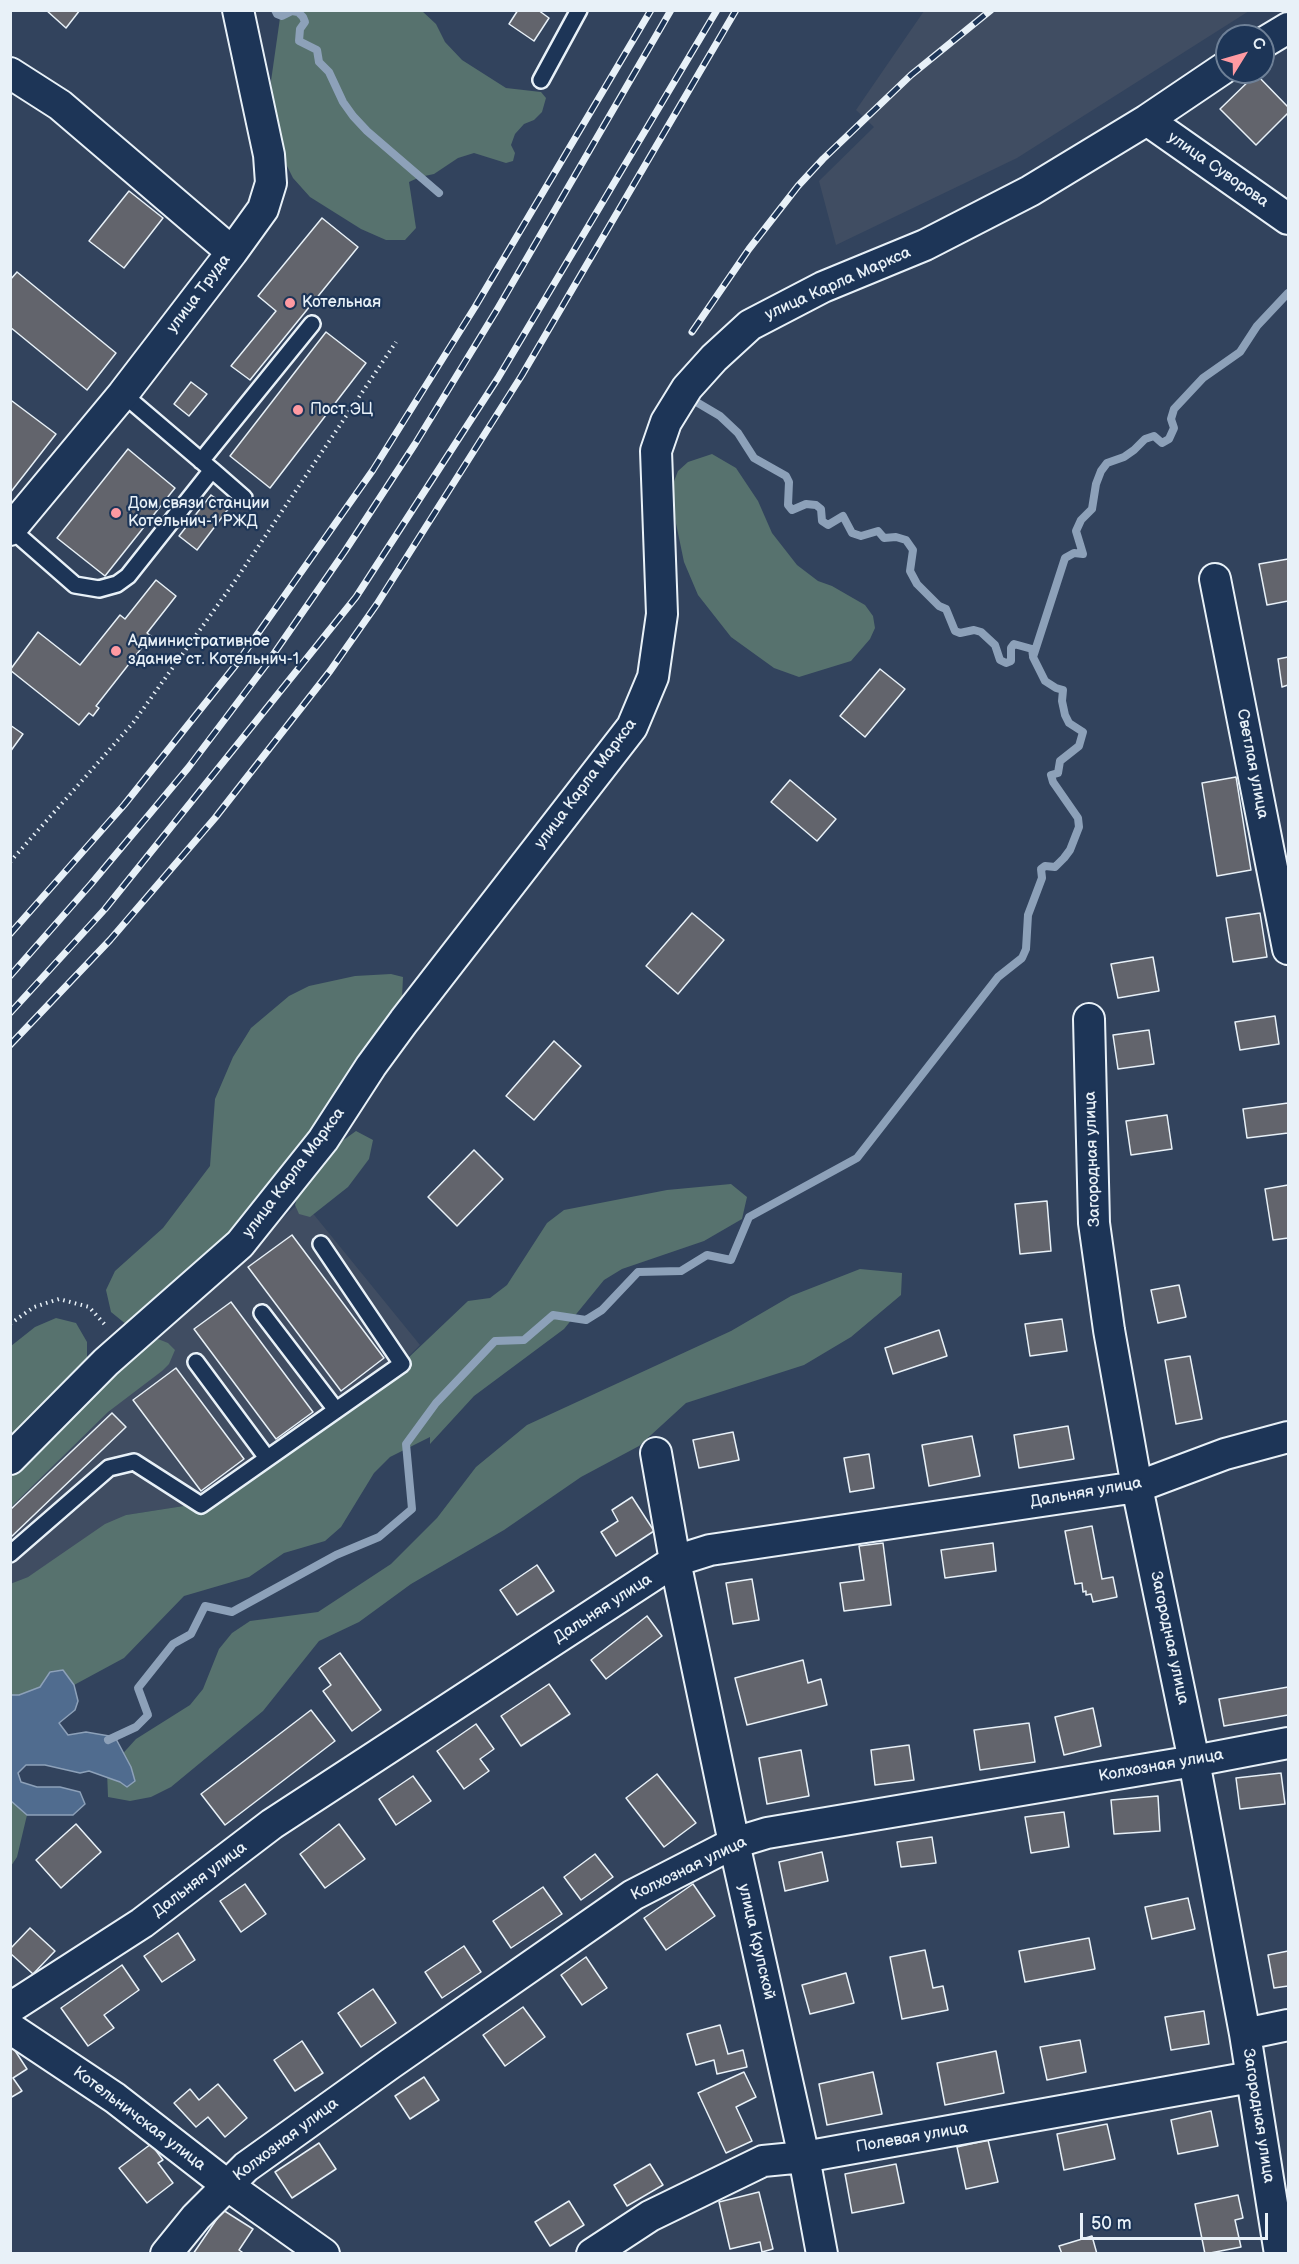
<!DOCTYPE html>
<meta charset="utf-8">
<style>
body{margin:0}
#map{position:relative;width:1299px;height:2264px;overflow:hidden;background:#32435d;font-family:"Balsamiq Sans",sans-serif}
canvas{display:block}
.frame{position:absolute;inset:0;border:12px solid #e8f1f8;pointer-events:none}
.north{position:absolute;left:1215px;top:24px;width:60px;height:60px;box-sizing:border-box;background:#1d3557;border:2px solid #6e8097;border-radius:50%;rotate:53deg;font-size:16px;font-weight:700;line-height:24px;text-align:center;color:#e8f1f8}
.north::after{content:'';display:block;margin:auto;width:21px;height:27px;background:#ff9aa2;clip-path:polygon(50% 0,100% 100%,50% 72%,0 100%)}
.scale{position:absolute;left:1080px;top:2213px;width:188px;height:27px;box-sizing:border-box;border:3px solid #e8f1f8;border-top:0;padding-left:8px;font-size:18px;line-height:21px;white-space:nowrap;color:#e8f1f8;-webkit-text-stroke:4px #1d3557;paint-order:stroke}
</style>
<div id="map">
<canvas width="1299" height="2264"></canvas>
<div class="frame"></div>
<div class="north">С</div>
<div class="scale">50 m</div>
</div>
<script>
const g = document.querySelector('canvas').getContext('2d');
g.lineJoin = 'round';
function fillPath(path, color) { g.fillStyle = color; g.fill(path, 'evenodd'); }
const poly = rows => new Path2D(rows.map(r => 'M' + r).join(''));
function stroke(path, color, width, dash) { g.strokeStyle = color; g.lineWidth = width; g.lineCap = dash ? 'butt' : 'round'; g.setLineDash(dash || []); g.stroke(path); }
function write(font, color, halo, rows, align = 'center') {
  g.font = font + ' "Balsamiq Sans",sans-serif'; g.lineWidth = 4.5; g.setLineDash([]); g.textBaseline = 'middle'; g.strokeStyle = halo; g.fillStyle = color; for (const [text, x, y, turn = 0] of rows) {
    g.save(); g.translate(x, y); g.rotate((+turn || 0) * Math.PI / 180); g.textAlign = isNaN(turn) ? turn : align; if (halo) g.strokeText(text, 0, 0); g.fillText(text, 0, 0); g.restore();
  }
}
const built = poly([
 [924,11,924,10,1249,11,1017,158,836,245,819,181,874,127,856,110],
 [302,1200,420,1345,366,1398,291,1453,212,1497,190,1505,126,1515,28,1577,11,1584,10,1484,88,1400]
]);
const green = poly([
 [281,11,422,11,436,24,445,42,462,60,506,88,541,92,546,98,542,112,534,120,524,124,515,134,511,145,515,153,513,161,506,163,474,153,458,158,434,174,420,177,409,182,416,228,405,240,386,240,361,229,310,197,293,178,275,142,271,81],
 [712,454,736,468,758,501,772,533,797,565,818,581,832,586,865,605,873,616,875,628,870,639,851,661,799,677,774,668,731,637,698,595,684,562,673,509,673,484,678,471,688,462],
 [391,974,403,977,402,998,333,1101,276,1192,127,1325,111,1312,106,1290,115,1271,163,1228,210,1166,215,1099,233,1057,251,1028,289,996,309,986,355,976],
 [356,1131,373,1140,369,1159,348,1187,310,1217,299,1214,295,1205,301,1184,338,1144],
 [731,1184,747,1197,742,1219,704,1241,622,1269,604,1280,564,1329,474,1396,430,1444,430,1437,390,1457,374,1473,341,1527,325,1541,284,1553,249,1577,184,1596,124,1658,74,1685,63,1670,50,1671,40,1687,19,1695,11,1695,10,1584,28,1577,105,1524,126,1515,190,1505,212,1497,291,1453,366,1398,468,1301,490,1298,507,1285,547,1223,564,1210,667,1190],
 [860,1269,902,1273,901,1295,851,1337,804,1365,686,1403,639,1446,581,1477,504,1530,411,1584,359,1622,319,1641,263,1711,171,1787,151,1797,130,1801,108,1797,107,1771,136,1739,190,1705,203,1689,219,1649,232,1633,250,1621,318,1612,391,1564,437,1518,476,1467,527,1425,731,1331,791,1296],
 [56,1318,76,1323,87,1342,87,1360,20,1447,11,1454,11,1346,35,1327],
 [158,1339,168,1343,175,1350,169,1364,162,1371,108,1412,11,1507,11,1475,146,1343],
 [11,1801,27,1815,17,1857,11,1866]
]);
const water = poly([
 [63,1670,74,1685,78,1701,75,1710,59,1723,68,1735,86,1732,115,1737,131,1767,135,1781,127,1787,120,1782,89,1771,80,1773,45,1765,26,1765,18,1773,21,1782,37,1787,60,1787,80,1792,85,1804,73,1815,27,1815,11,1801,11,1695,19,1695,40,1687,50,1672,63,1670]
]);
const stream = poly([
 [275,10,277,14,282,16,292,11,298,12,303,17,305,22,300,29,299,41,317,50,319,62,329,72,343,102,353,116,367,131,439,193],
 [698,403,720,416,738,433,754,458,786,476,789,482,788,505,792,510,806,504,816,505,821,509,822,521,828,525,843,516,852,533,861,536,878,531,884,538,896,537,906,540,913,550,910,571,917,584,939,606,946,609,955,631,960,633,974,630,981,632,995,645,1000,660,1006,663,1011,661,1011,648,1014,644,1032,649,1033,656],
 [108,1740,136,1727,148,1715,138,1688,173,1644,191,1634,205,1606,232,1612,336,1555,379,1537,412,1509,406,1444,436,1403,495,1341,524,1340,553,1315,586,1320,602,1310,638,1272,681,1271,707,1255,731,1260,749,1217,857,1158,998,977,1022,958,1026,949,1028,915,1042,878,1041,869,1045,866,1055,867,1064,858,1070,850,1079,827,1078,818,1053,782,1051,775,1058,773,1060,761,1079,746,1083,732,1069,723,1065,715,1062,701,1063,690,1056,688,1045,681,1033,657,1065,558,1074,553,1083,554,1076,531,1081,520,1092,509,1096,484,1101,471,1107,463,1124,457,1134,450,1145,439,1154,436,1162,443,1169,439,1174,428,1171,419,1174,409,1203,378,1240,352,1257,326,1288,293]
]);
const building = poly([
 [46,10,80,10,66,28,46,10],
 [518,10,538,10,549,18,534,41,509,24,518,10],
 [1256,74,1288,107,1288,113,1256,145,1220,109,1256,74],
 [129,191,163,218,124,268,89,241,129,191],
 [322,218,358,247,250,380,231,366,276,311,258,296,322,218],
 [17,272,116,353,87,390,10,327,10,280,17,272],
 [326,332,366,363,270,488,230,456,326,332],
 [191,382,207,394,189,416,174,404,191,382],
 [12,401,56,434,10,493,10,402,12,401],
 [128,449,175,488,105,576,57,538,128,449],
 [211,495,229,508,197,550,179,536,211,495],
 [1288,559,1288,601,1267,605,1259,564,1288,559],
 [156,580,176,596,147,633,151,636,96,706,99,708,93,716,89,713,79,725,10,670,38,632,80,665,120,615,125,619,156,580],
 [1288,657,1288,685,1282,687,1278,659,1288,657],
 [880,669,905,689,865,737,840,716,880,669],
 [10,725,23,734,10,752,10,725],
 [1236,777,1251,870,1217,876,1202,783,1236,777],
 [790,780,836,819,817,841,771,802,790,780],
 [692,913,724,940,678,994,646,966,692,913],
 [1260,913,1267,957,1233,962,1226,918,1260,913],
 [1153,957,1159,991,1118,998,1111,964,1153,957],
 [1275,1016,1279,1044,1240,1050,1235,1022,1275,1016],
 [1149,1030,1154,1064,1118,1069,1113,1035,1149,1030],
 [554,1041,581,1066,534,1120,506,1096,554,1041],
 [1288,1103,1288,1133,1247,1138,1243,1109,1288,1103],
 [1167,1115,1172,1149,1131,1155,1126,1121,1167,1115],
 [474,1150,503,1179,457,1226,428,1197,474,1150],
 [1288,1185,1288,1238,1273,1240,1265,1189,1288,1185],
 [1047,1201,1051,1251,1020,1254,1015,1204,1047,1201],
 [292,1235,384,1358,341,1391,248,1267,292,1235],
 [1179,1285,1186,1317,1158,1323,1151,1290,1179,1285],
 [231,1302,313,1412,276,1439,194,1329,231,1302],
 [1062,1319,1067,1351,1030,1356,1025,1324,1062,1319],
 [939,1330,947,1356,893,1374,885,1348,939,1330],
 [1190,1356,1202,1419,1176,1424,1165,1360,1190,1356],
 [176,1368,244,1459,201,1491,133,1400,176,1368],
 [112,1413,126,1427,10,1538,10,1510,112,1413],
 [1068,1426,1074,1459,1019,1468,1014,1435,1068,1426],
 [733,1432,739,1460,699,1468,693,1440,733,1432],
 [972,1436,980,1476,929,1486,922,1445,972,1436],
 [869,1454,874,1488,850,1492,844,1458,869,1454],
 [632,1497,654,1531,616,1556,601,1532,618,1521,612,1510,632,1497],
 [1092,1526,1102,1579,1113,1577,1117,1597,1093,1602,1091,1594,1086,1595,1086,1591,1083,1592,1082,1583,1075,1584,1065,1531,1092,1526],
 [883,1543,891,1605,844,1611,840,1583,864,1580,859,1546,883,1543],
 [993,1543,996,1571,945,1578,941,1550,993,1543],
 [537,1565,554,1591,517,1615,500,1590,537,1565],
 [752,1579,759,1620,733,1624,726,1583,752,1579],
 [647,1616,662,1636,606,1679,591,1660,647,1616],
 [340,1653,381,1710,352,1731,323,1691,331,1685,319,1668,340,1653],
 [803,1660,808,1683,821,1679,827,1705,747,1725,735,1678,803,1660],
 [549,1684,570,1714,521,1746,501,1716,549,1684],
 [1288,1687,1288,1715,1224,1726,1219,1699,1288,1687],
 [1093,1708,1101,1746,1064,1755,1055,1717,1093,1708],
 [311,1710,335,1741,225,1825,201,1794,311,1710],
 [1029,1723,1035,1762,980,1770,974,1730,1029,1723],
 [476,1724,494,1749,480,1759,489,1771,464,1789,437,1751,476,1724],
 [909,1745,914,1780,875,1785,871,1750,909,1745],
 [801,1750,809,1796,767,1804,759,1758,801,1750],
 [1281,1773,1285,1804,1240,1809,1236,1778,1281,1773],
 [657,1774,696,1823,664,1847,626,1798,657,1774],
 [413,1776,431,1801,396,1825,379,1799,413,1776],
 [1158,1796,1160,1831,1114,1834,1111,1800,1158,1796],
 [1064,1812,1069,1847,1031,1853,1025,1817,1064,1812],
 [76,1824,101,1852,61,1888,36,1860,76,1824],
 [339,1824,365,1859,325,1888,300,1854,339,1824],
 [932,1837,936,1863,901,1867,897,1842,932,1837],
 [822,1852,828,1881,785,1891,779,1862,822,1852],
 [595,1854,613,1877,581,1900,564,1877,595,1854],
 [245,1884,266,1914,241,1932,220,1901,245,1884],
 [693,1884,715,1916,666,1950,644,1918,693,1884],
 [543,1887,562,1914,511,1948,493,1921,543,1887],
 [1188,1898,1195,1929,1152,1939,1145,1907,1188,1898],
 [30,1928,55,1951,33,1974,10,1953,10,1949,30,1928],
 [178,1933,195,1960,162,1982,144,1956,178,1933],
 [1089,1938,1095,1969,1025,1982,1019,1951,1089,1938],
 [464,1946,481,1972,442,1998,425,1972,464,1946],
 [925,1950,933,1988,943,1986,948,2010,902,2019,890,1957,925,1950],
 [1288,1951,1288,1986,1274,1988,1268,1955,1288,1951],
 [586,1957,607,1988,582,2005,561,1975,586,1957],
 [122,1965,139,1990,104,2015,114,2028,88,2046,61,2008,122,1965],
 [846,1973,854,2003,810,2014,802,1985,846,1973],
 [373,1989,396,2023,361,2047,338,2013,373,1989],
 [523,2007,545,2037,505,2066,483,2035,523,2007],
 [1204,2011,1209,2044,1171,2050,1165,2017,1204,2011],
 [720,2025,728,2054,743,2050,747,2067,717,2074,714,2060,696,2065,687,2034,720,2025],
 [1080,2040,1086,2072,1047,2080,1040,2047,1080,2040],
 [302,2041,323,2073,295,2091,274,2060,302,2041],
 [10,2043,27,2069,13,2078,22,2091,10,2098,10,2043],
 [996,2051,1004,2093,945,2105,937,2063,996,2051],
 [744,2072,756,2097,736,2107,752,2141,726,2153,698,2093,744,2072],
 [873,2072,882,2114,827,2125,819,2084,873,2072],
 [424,2077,439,2100,410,2119,395,2096,424,2077],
 [218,2084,247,2118,225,2137,208,2117,196,2127,174,2103,190,2089,199,2100,218,2084],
 [1211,2111,1218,2146,1178,2154,1171,2120,1211,2111],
 [1107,2124,1115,2159,1064,2170,1057,2134,1107,2124],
 [988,2140,998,2182,966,2189,957,2147,988,2140],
 [319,2143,336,2169,292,2198,275,2172,319,2143],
 [151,2144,163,2160,158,2163,173,2183,147,2203,119,2168,151,2144],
 [650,2164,663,2185,627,2206,614,2185,650,2164],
 [896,2164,904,2203,852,2213,845,2174,896,2164],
 [759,2192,773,2249,762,2252,760,2242,730,2249,719,2202,759,2192],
 [1238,2195,1243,2218,1235,2220,1241,2247,1205,2254,1195,2204,1238,2195],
 [569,2201,584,2225,550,2246,535,2222,569,2201],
 [223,2210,253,2229,239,2250,245,2254,193,2254,223,2210],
 [1092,2236,1097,2254,1062,2254,1059,2246,1092,2236]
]);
const path = poly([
 [10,862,133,723,235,581,396,342],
 [10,1324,34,1307,59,1299,89,1307,107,1327]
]);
const service = poly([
 [541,80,579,10],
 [201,461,312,324],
 [212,470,244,498],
 [11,529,75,585,99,589,117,584,128,576,212,470,123,394],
 [262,1313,336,1410],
 [196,1362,267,1458],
 [10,1554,109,1468,134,1462,201,1505,402,1364,321,1244]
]);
const minor = poly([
 [1263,43,1288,28],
 [10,73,60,105,232,252,123,394,10,530],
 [1147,120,1288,219],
 [232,252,263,209,271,183,269,155,238,10],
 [1215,579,1288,949],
 [1089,1019,1094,1223,1109,1330,1137,1487,1194,1761,1245,2034,1280,2254],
 [656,1453,675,1561,734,1843,804,2157,822,2254],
 [10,1459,106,1362,240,1244,323,1140,371,1066,404,1021,632,727,653,677,662,614,656,451,666,422,687,388,714,358,750,325,823,287,925,245,1030,191,1147,120,1227,66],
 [10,2008,142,1923,272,1824,675,1561,710,1550,1137,1487,1225,1454,1288,1437],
 [10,2028,115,2098,227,2185,324,2254],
 [1245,2034,1288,2025],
 [166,2254,196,2217,246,2167,390,2064,633,1895,734,1843,767,1833,1194,1761,1288,1743],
 [592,2254,650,2216,763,2161,804,2157,1251,2077]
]);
const rail = poly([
 [692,332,749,249,798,186,823,159,911,75,991,10],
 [10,934,124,805,235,666,373,470,475,307,651,10],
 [10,976,91,884,188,768,266,665,345,551,415,444,498,308,671,10],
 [10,1013,105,909,356,597,498,378,717,10],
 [10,1045,110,940,215,818,330,671,377,604,522,375,736,10]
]);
const markers = [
 [290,303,6,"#ff9aa2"],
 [298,410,6,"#ff9aa2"],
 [116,513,6,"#ff9aa2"],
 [116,651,6,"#ff9aa2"]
];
const streetNames = [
 ["улица Суворова",1218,170,35],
 ["улица Карла Маркса",838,284,-24],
 ["улица Труда",199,294,-53],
 ["Светлая улица",1252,764,79],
 ["улица Карла Маркса",586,784,-53],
 ["Загородная улица",1093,1159,-92],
 ["улица Карла Маркса",294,1173,-53],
 ["Дальняя улица",1086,1493,-10],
 ["Дальняя улица",603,1609,-33],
 ["Загородная улица",1169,1638,78],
 ["Колхозная улица",1161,1766,-10],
 ["Колхозная улица",689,1869,-26],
 ["Дальняя улица",200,1880,-37],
 ["улица Крупской",756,1942,77],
 ["Загородная улица",1258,2116,81],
 ["Котельничская улица",139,2119,37],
 ["Полевая улица",912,2138,-10],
 ["Колхозная улица",286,2140,-37]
];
const poiNames = [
 ["Котельная",302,303],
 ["Пост ЭЦ",310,410],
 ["Дом связи станции",128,504],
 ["Котельнич-1 РЖД",128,522],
 ["Административное",128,642],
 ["здание ст. Котельнич-1",128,660]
];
fillPath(built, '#404d62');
fillPath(green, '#57726e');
fillPath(water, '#506c8f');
stroke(water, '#8da1b9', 1.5);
stroke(stream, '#8da1b9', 8);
fillPath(building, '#62646c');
stroke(building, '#e8f1f8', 1.5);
stroke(service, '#e8f1f8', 20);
stroke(minor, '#e8f1f8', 34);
stroke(path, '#e8f1f8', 4, [1.5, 4.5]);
stroke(service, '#1d3557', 15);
stroke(minor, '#1d3557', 30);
stroke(rail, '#e8f1f8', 7);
stroke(rail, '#1d3557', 4.5, [14]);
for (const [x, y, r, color] of markers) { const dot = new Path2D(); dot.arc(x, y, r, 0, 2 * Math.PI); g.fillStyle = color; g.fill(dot); stroke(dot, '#1d3557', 2); }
write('16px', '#e8f1f8', '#1d3557', streetNames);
write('16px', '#e8f1f8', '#1d3557', poiNames, 'left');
</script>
